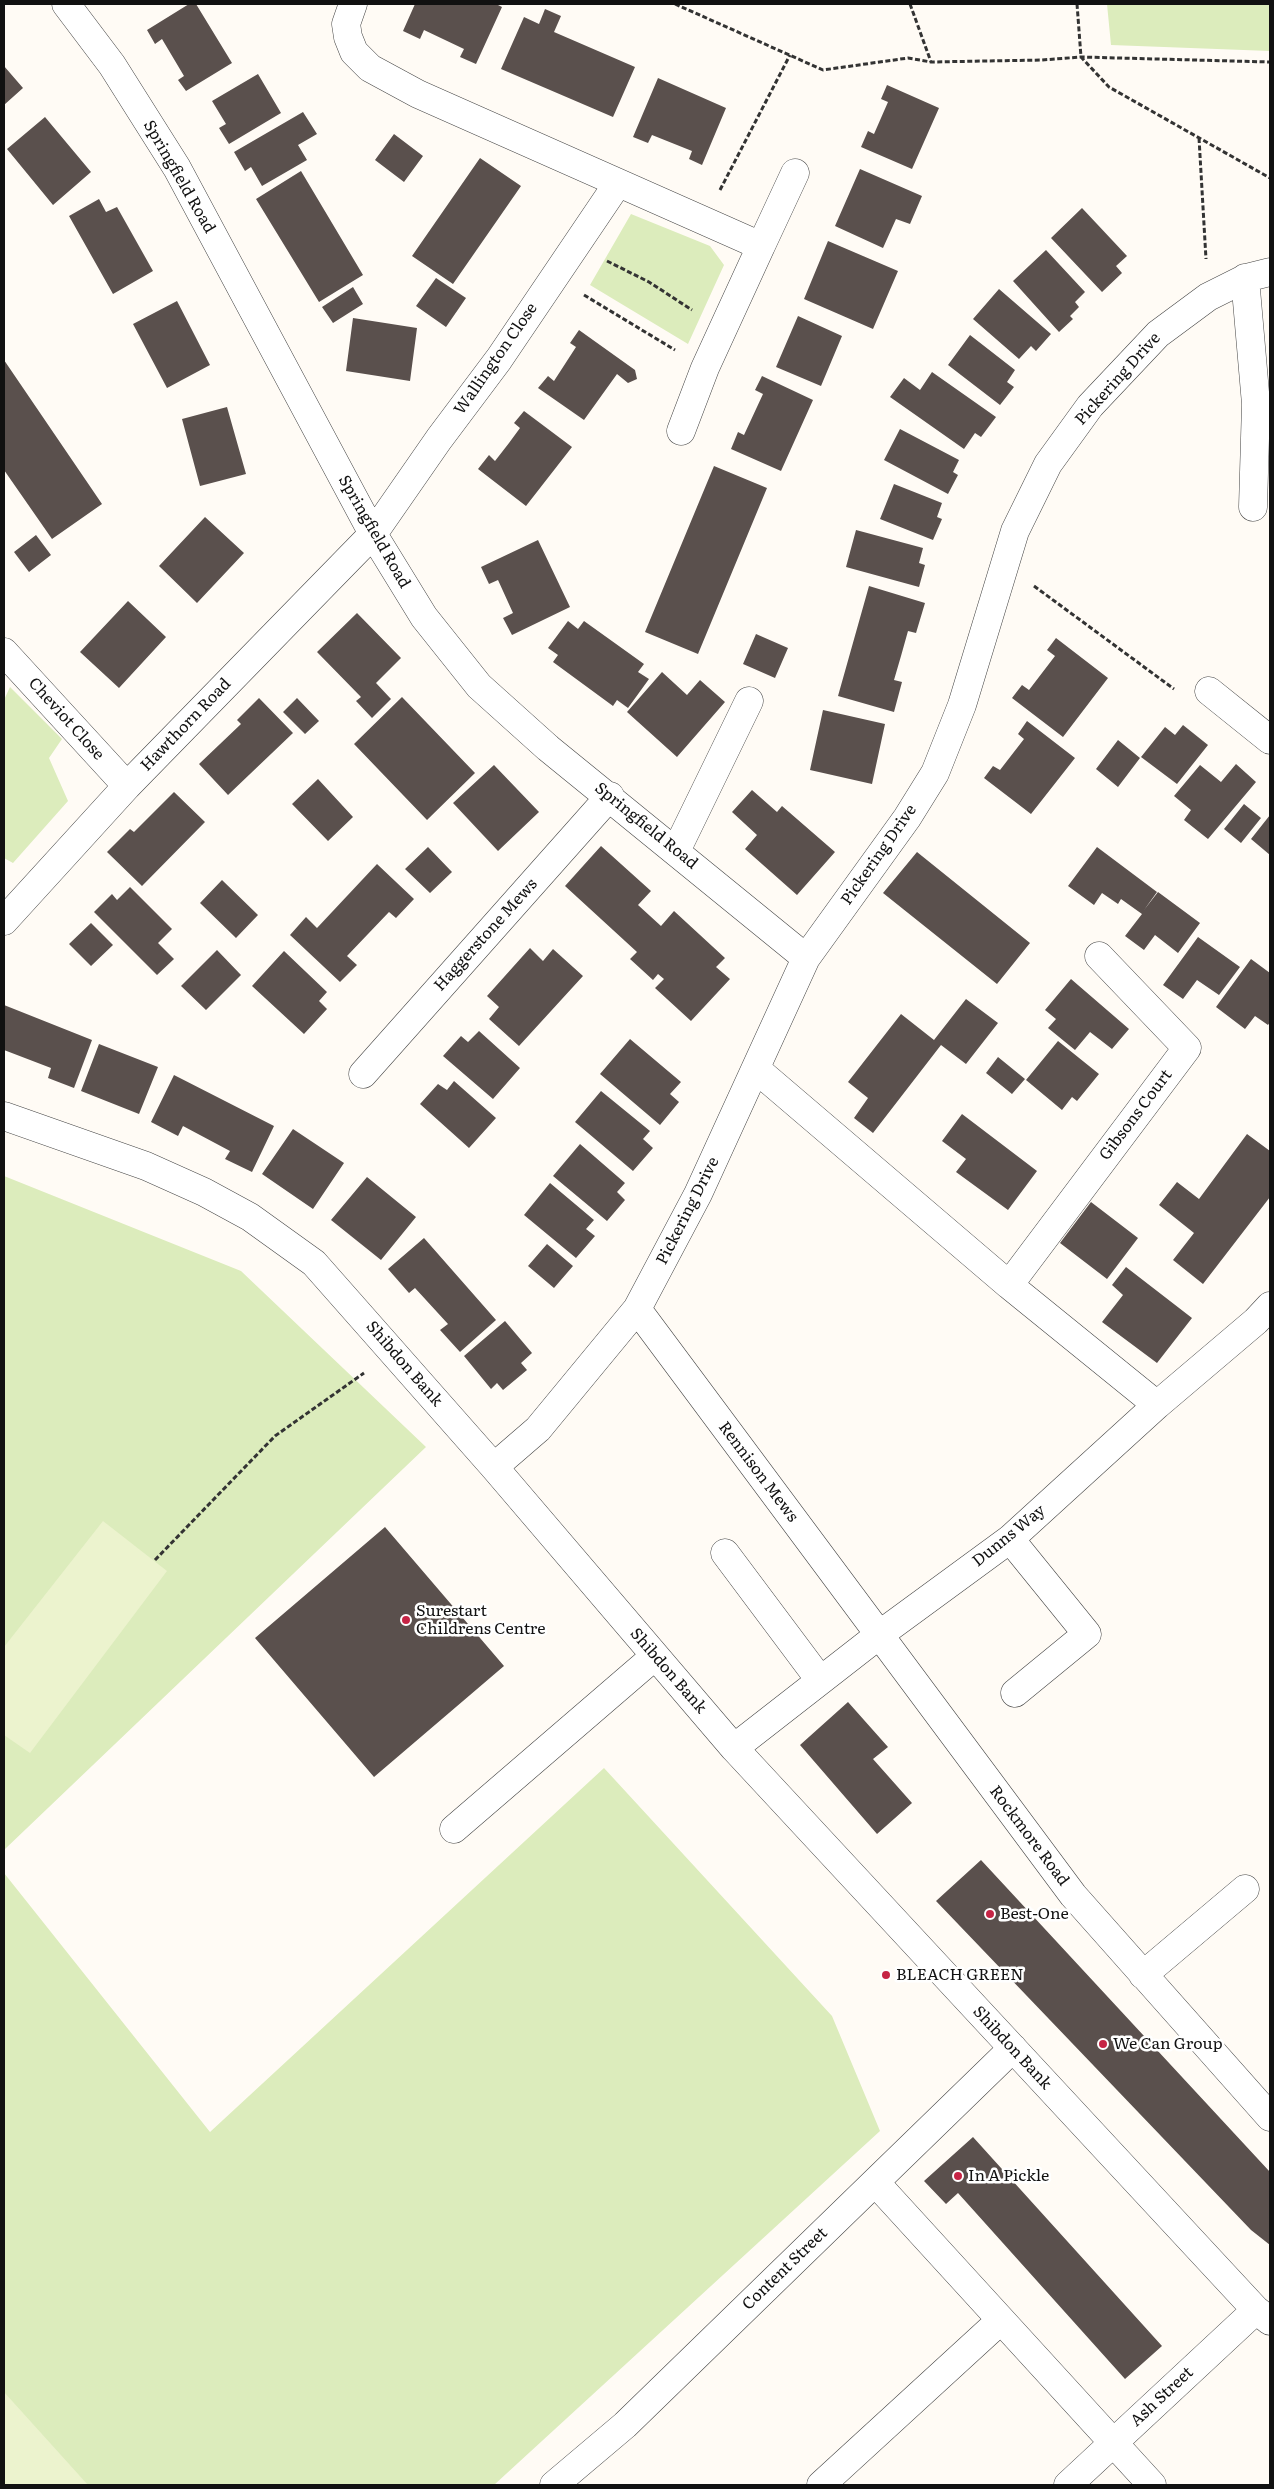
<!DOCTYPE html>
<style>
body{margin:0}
#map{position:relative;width:1274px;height:2489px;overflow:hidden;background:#fffbf5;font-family:Literata,serif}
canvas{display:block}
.frame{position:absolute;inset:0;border:5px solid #111;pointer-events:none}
</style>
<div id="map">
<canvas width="1274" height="2489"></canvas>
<div class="frame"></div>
</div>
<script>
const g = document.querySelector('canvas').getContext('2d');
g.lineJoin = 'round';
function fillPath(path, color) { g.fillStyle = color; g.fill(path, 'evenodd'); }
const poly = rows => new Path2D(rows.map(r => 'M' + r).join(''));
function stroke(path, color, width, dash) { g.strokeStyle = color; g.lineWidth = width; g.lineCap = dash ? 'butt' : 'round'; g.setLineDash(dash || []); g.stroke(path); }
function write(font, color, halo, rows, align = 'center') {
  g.font = font + ' Literata,serif'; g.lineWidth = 5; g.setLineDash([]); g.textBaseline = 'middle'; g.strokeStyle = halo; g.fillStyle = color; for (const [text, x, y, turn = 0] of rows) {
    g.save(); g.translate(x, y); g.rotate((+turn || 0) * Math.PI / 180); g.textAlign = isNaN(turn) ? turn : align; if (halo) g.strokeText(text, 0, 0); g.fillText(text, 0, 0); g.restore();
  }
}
const green = poly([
 [1107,4,1270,4,1270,51,1111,45],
 [631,214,710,246,724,265,688,344,590,285],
 [10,687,62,739,49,758,68,801,13,863,4,858,4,700],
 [4,1176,241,1271,426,1447,4,1850],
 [604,1768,832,2016,880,2131,494,2485,4,2485,4,1873,210,2132]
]);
const pitch = poly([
 [103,1521,167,1571,30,1753,4,1735,4,1647],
 [4,2392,88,2485,4,2485]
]);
const building = poly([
 [189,4,196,4,232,63,186,91,178,80,184,76,162,39,155,44,147,30],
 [415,4,496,4,502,7,476,64,460,57,464,49,424,30,420,39,403,31],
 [545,9,561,16,554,32,635,67,613,117,501,69,524,17,539,24],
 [4,66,23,88,4,105],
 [258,74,281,113,229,144,219,128,226,124,212,101],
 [658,78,726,108,702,165,689,159,692,151,652,135,648,143,633,137],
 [887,85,939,108,912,169,861,147,868,131,874,134,888,102,881,99],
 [303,112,317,134,298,145,307,160,262,186,251,167,245,171,234,152],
 [45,117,91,172,53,205,7,149],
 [394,134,423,156,404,182,375,160],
 [480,158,521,186,453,284,412,256],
 [860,169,922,196,910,224,896,219,883,248,835,226],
 [301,171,363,275,319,302,256,199],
 [99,199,106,212,117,207,153,271,113,294,69,216],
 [1082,208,1127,256,1116,266,1122,273,1102,292,1051,238],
 [828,241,898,271,873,329,804,299],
 [1046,250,1085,292,1075,302,1079,307,1070,316,1073,319,1059,332,1013,281],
 [436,278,466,298,446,327,416,306],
 [353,287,363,304,333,323,322,307],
 [999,289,1051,334,1036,351,1031,346,1019,359,973,319],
 [177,301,210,365,167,388,133,324],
 [798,316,842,336,821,386,776,367],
 [353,318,417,328,410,381,346,371],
 [579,330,635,370,637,379,628,383,617,374,584,420,538,388,548,376,554,381,576,347,570,343],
 [970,335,1015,370,1007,382,1014,387,1000,405,948,365],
 [4,360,102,504,52,539,4,470],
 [932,372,996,417,981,437,975,433,964,449,890,397,904,378,920,390],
 [762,376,813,400,781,471,731,449,738,432,744,435,763,394,755,390],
 [227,407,246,474,200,486,182,419],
 [524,411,572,447,526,506,478,469,489,455,495,461,509,443,520,428,514,423],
 [900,429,959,460,953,472,958,475,948,494,884,460],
 [714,466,767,488,698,654,645,632],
 [894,484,942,503,937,517,942,519,933,540,880,519],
 [205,517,244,553,197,603,159,566],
 [856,530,923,548,919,563,925,565,919,587,846,567],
 [36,535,51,555,29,572,14,552],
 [538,540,570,607,512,635,503,618,513,613,498,580,489,584,481,567],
 [869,586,925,603,916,633,908,631,901,656,894,680,902,682,894,712,838,696],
 [128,601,166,637,119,688,80,652],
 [357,613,401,658,376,683,391,699,372,718,356,701,361,697,317,652],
 [568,621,578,629,584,621,644,664,638,672,649,679,628,708,617,700,613,706,553,662,558,655,548,648],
 [756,634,788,648,775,678,743,664],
 [1056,638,1108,678,1063,737,1012,698,1022,685,1029,690,1055,656,1047,650],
 [662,672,687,695,700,680,725,702,677,757,627,712],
 [402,697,475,773,427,820,354,744],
 [259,698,293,733,228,795,199,764,241,724,237,720],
 [297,698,319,721,305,734,283,712],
 [823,710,885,724,872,784,810,770],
 [1027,721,1075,758,1031,814,984,778,993,766,1000,770,1024,739,1018,734],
 [1183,725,1208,745,1177,784,1141,757,1165,727,1175,735],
 [1118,740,1140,758,1118,787,1096,769],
 [1236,764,1256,782,1208,839,1184,820,1191,810,1174,796,1200,765,1221,782],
 [494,765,539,812,498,851,453,803],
 [318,779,353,817,328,841,292,804],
 [752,790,777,812,782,806,835,852,797,895,745,849,757,835,732,812],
 [174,792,205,822,142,886,107,852,130,829,134,832],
 [1244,804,1261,818,1241,843,1224,829],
 [1270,815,1270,855,1251,839],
 [601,846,651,891,638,905,661,926,674,911,725,958,716,967,730,979,691,1021,655,988,664,979,658,974,653,980,630,959,637,952,565,886],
 [428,847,452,872,430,893,405,869],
 [1097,847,1157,892,1144,910,1158,892,1200,923,1178,953,1155,935,1144,950,1125,936,1142,914,1121,899,1118,904,1102,893,1094,905,1068,886],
 [917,852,1030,943,997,984,883,893],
 [377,864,414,899,396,918,389,912,347,956,357,965,340,982,290,935,306,917,317,928],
 [222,880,258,915,236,938,200,903],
 [130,887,172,929,158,943,174,959,157,975,94,912,112,894,117,900],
 [91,923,113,945,91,966,69,944],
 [1198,937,1240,967,1219,995,1197,980,1183,999,1163,985],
 [530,948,543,961,553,949,583,976,519,1046,489,1019,499,1007,487,996],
 [217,950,241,975,206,1010,181,986],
 [284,951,327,992,319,1001,327,1009,304,1034,252,986],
 [1251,959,1270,973,1270,1022,1268,1025,1255,1016,1245,1029,1216,1007],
 [1071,979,1129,1029,1112,1049,1090,1032,1075,1050,1048,1028,1056,1019,1045,1010],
 [966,999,998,1023,966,1064,941,1045,873,1133,854,1118,868,1098,848,1082,901,1014,934,1040],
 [4,1005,92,1040,74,1088,48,1078,51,1068,4,1050],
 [479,1031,520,1068,493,1099,443,1056,461,1036,468,1042],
 [630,1039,681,1082,670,1094,679,1102,660,1125,600,1074],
 [1058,1041,1099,1074,1077,1101,1072,1097,1062,1110,1026,1080],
 [99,1044,158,1067,139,1114,81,1091],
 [998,1057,1025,1079,1012,1094,986,1073],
 [174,1075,274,1126,252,1172,225,1159,230,1151,183,1126,178,1136,151,1122],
 [454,1081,496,1118,469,1148,420,1104,438,1084,447,1090],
 [601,1091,650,1131,643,1139,653,1148,633,1171,575,1122],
 [962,1114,1037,1171,1008,1210,956,1172,966,1159,942,1141],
 [293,1129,344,1163,313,1209,262,1174],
 [1247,1134,1270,1151,1270,1197,1203,1284,1173,1260,1194,1233,1159,1205,1177,1182,1199,1199],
 [580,1144,625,1183,617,1192,625,1200,607,1221,553,1176],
 [367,1177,416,1217,381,1260,331,1220],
 [550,1183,594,1220,586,1229,595,1236,576,1258,524,1215],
 [1091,1202,1138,1238,1107,1279,1060,1243],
 [424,1238,496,1320,460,1352,440,1330,448,1324,415,1288,409,1293,388,1269],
 [547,1244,573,1266,554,1288,528,1266],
 [1126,1267,1192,1318,1157,1363,1102,1322,1123,1295,1112,1285],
 [505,1321,532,1353,521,1363,527,1370,503,1390,497,1383,491,1389,464,1356],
 [385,1527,504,1666,374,1777,255,1638],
 [848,1702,888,1747,873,1759,912,1803,877,1834,800,1745],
 [981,1860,1270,2172,1270,2245,1251,2230,936,1901],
 [973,2137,1162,2346,1125,2379,958,2193,946,2204,924,2181]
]);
const path = poly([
 [675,4,823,70,908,58,931,62,1042,60,1081,57,1270,62],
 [910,4,931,62],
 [1077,4,1081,57,1109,87,1270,178],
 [1199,138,1206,259],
 [720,190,790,55],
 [607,261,649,282,692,310],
 [584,295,675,350],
 [1034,586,1174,689],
 [155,1560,275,1436,364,1373]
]);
const minor = poly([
 [66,4,112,65,177,168,373,534,424,617,479,686,548,748,806,958],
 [353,4,346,24,348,37,354,52,370,68,418,94,761,246,795,173],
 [1245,278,1256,404,1253,507],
 [681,431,705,368,761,246],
 [4,652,127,786],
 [1209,691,1270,740],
 [676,851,749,701],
 [4,921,127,786,373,534,439,439,499,359,618,183],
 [756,1069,1009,1285,1157,1405],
 [363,1074,610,796],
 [4,1116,146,1166,204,1192,250,1217,314,1263,494,1467,734,1748,1256,2310,1270,2321],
 [1009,1285,1187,1048,1099,956],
 [637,1309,1073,1895,1270,2117],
 [494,1467,538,1429,637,1309,698,1194,806,958,907,818,935,773,962,705,1015,531,1048,464,1090,406,1158,334,1208,297,1246,278,1270,272],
 [1010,1539,1087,1634,1015,1693],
 [725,1553,820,1680],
 [734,1748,879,1635,1010,1539,1157,1405,1256,1321,1270,1306],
 [454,1829,655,1656],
 [1143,1975,1245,1889],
 [875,2182,1152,2485],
 [554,2485,625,2425,1013,2048],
 [821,2485,1001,2320],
 [1068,2485,1256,2310]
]);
const markers = [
 [406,1620,5,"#c62445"],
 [990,1914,5,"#c62445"],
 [886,1975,5,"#c62445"],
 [1103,2044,5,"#c62445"],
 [958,2176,5,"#c62445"]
];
const streetNames = [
 ["Springfield Road",179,177,60],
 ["Wallington Close",496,359,-55],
 ["Pickering Drive",1118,379,-48],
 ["Springfield Road",374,532,60],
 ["Cheviot Close",66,719,48],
 ["Hawthorn Road",186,725,-46],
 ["Springfield Road",646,826,39],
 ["Pickering Drive",879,855,-55],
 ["Haggerstone Mews",486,935,-48],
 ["Gibsons Court",1136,1115,-53],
 ["Pickering Drive",688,1211,-63],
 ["Shibdon Bank",404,1364,49],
 ["Rennison Mews",758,1472,53],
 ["Dunns Way",1009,1536,-39],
 ["Shibdon Bank",668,1671,49],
 ["Rockmore Road",1029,1836,53],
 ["Shibdon Bank",1012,2048,47],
 ["Content Street",785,2269,-44],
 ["Ash Street",1162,2397,-43]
];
const poiNames = [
 ["Surestart",416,1611],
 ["Childrens Centre",416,1629],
 ["Best-One",1000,1914],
 ["BLEACH GREEN",896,1975],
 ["We Can Group",1113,2044],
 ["In A Pickle",968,2176]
];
fillPath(green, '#dcecbc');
fillPath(pitch, '#ecf3ce');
fillPath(building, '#5a504d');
stroke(minor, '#444', 29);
stroke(path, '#333', 3, [5, 2.5]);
stroke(minor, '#fff', 28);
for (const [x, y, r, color] of markers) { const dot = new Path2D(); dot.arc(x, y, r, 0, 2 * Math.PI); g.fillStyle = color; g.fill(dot); stroke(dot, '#fff', 2); }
write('16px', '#111', '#fff', streetNames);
write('16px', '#111', '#fff', poiNames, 'left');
</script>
